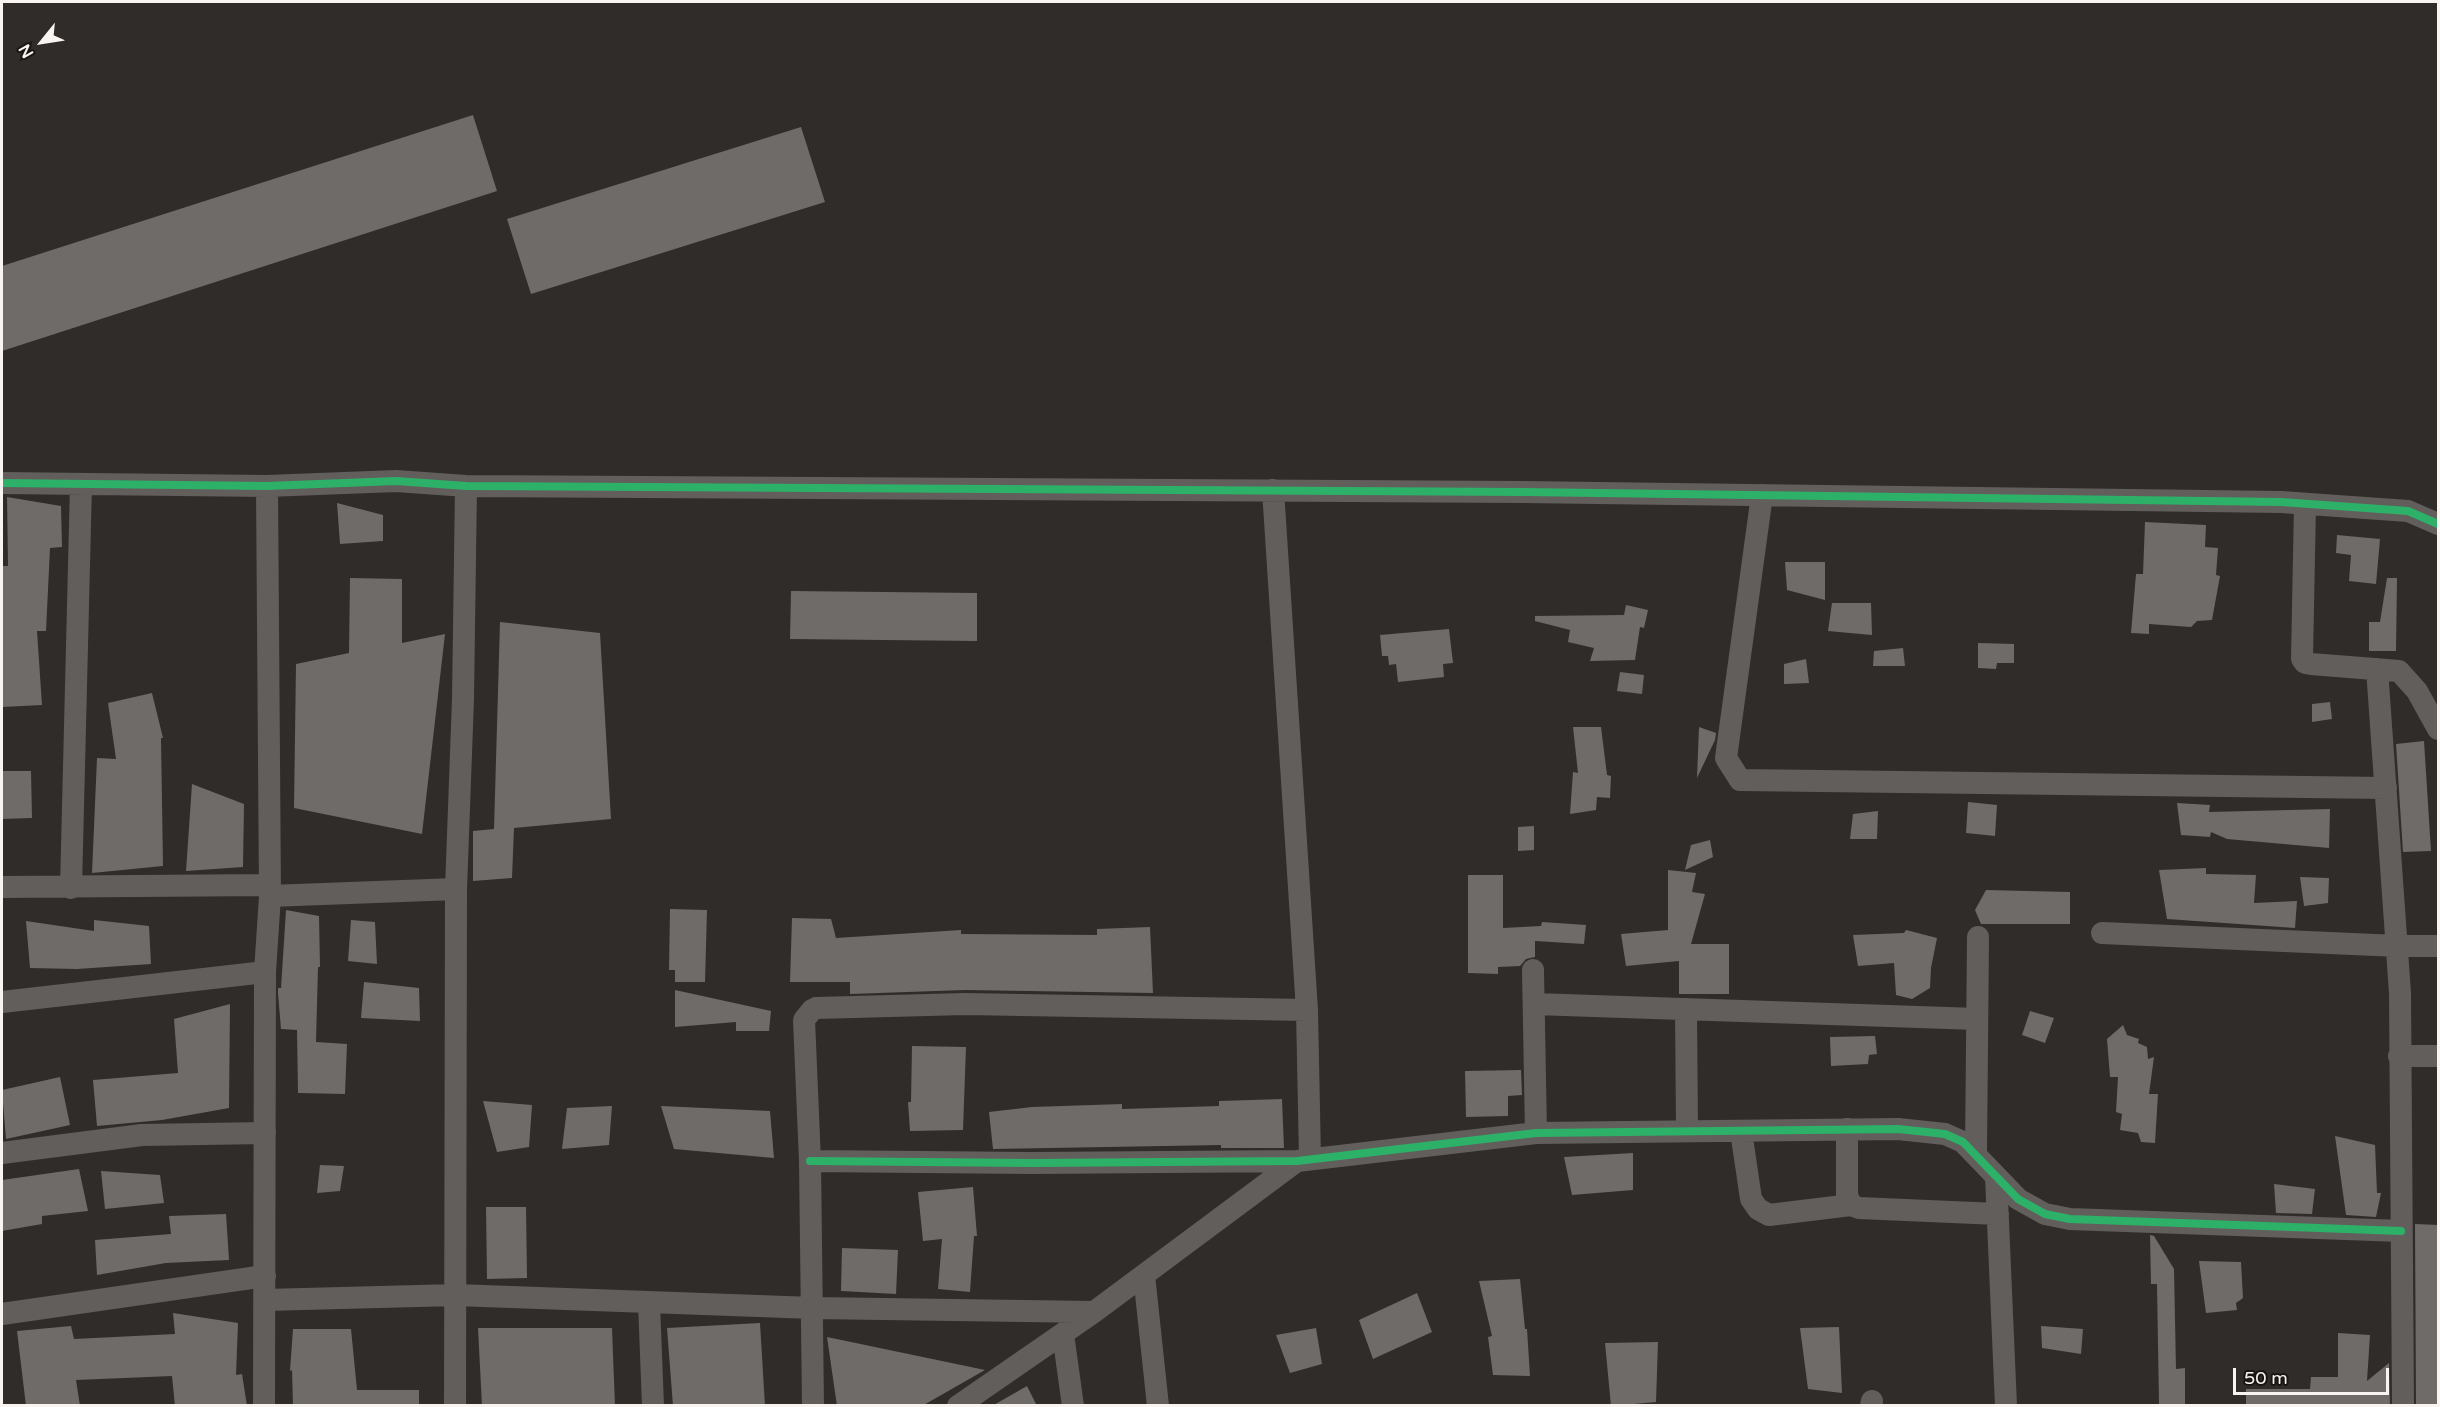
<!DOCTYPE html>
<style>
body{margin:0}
#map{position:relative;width:2440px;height:1407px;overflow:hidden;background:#2f2c29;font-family:"Varela Round",sans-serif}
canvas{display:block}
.frame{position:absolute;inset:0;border:3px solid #f9f4f0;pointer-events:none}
.north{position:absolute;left:12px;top:12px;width:60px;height:60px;-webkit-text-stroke:4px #181512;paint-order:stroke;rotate:240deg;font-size:16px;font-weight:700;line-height:24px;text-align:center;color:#f9f4f0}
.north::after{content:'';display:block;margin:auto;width:21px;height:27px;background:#f9f4f0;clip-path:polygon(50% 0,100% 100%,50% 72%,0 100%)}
.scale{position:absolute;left:2233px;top:1368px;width:156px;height:27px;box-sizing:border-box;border:3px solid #f9f4f0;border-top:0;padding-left:8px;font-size:18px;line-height:21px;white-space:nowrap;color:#f9f4f0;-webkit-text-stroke:4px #181512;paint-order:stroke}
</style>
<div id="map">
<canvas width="2440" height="1407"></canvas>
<div class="frame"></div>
<div class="north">N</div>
<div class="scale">50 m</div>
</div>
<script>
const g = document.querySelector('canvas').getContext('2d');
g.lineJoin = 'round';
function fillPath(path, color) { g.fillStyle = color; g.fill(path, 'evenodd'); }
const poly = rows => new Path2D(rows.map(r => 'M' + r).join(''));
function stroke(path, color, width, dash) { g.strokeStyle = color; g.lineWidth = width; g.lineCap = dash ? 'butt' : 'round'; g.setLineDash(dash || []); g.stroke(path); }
const building = poly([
 [473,115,497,191,2,351,2,266],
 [801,127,825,202,531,294,507,219],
 [7,497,61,506,62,547,50,548,46,631,37,631,42,705,2,707,2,566,8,566],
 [337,503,383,515,383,541,340,544],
 [2145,522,2206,525,2205,547,2218,548,2216,575,2220,576,2212,620,2197,621,2191,627,2149,624,2149,634,2131,633,2136,574,2143,574],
 [2337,535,2380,539,2376,584,2349,581,2351,555,2336,553],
 [1785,562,1825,562,1825,600,1787,590],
 [350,578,402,579,402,643,445,634,422,834,294,808,296,664,349,653],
 [2387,578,2397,578,2396,651,2369,651,2369,622,2380,622],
 [791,591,977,593,977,641,790,639],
 [1832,603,1871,603,1872,635,1828,631],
 [1626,605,1648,610,1644,628,1640,627,1635,660,1590,661,1594,648,1568,642,1570,630,1535,621,1535,616,1624,615],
 [500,622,600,633,611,819,514,828,512,878,473,881,473,831,494,829],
 [1449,629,1453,663,1443,664,1444,677,1398,682,1396,664,1389,665,1388,656,1382,656,1380,635],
 [1978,643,2014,644,2014,663,1997,663,1996,669,1978,668],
 [1903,648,1905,666,1873,666,1874,651],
 [1806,659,1809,683,1784,684,1784,664],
 [1620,672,1644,675,1642,694,1617,691],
 [152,693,163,738,161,738,163,866,92,873,97,758,116,759,108,703],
 [2330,702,2332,719,2312,722,2312,704],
 [1573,727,1601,727,1607,775,1611,776,1610,798,1597,797,1596,810,1570,814,1573,772,1578,773],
 [1699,727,1716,733,1715,740,1697,778],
 [2424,741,2431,851,2403,852,2396,744],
 [2,771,31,771,32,818,2,819],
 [192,784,244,804,243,867,186,871],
 [1968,802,1997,805,1995,836,1966,833],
 [2177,803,2210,805,2209,812,2330,809,2329,848,2227,839,2211,832,2210,837,2181,835],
 [1878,811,1877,839,1850,839,1853,814],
 [1534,826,1534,850,1518,851,1518,827],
 [1710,840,1713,857,1685,870,1691,845],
 [2206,868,2206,874,2256,875,2254,903,2297,901,2295,928,2167,919,2159,870],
 [1668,870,1696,873,1692,892,1705,894,1691,944,1729,944,1729,994,1679,994,1679,961,1626,966,1621,934,1668,930],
 [1468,875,1503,875,1503,928,1541,926,1542,922,1586,925,1584,944,1535,941,1535,957,1526,959,1520,966,1498,967,1498,974,1468,973],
 [2300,877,2329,878,2328,903,2304,906],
 [1986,890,2070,892,2070,924,1981,924,1975,910],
 [670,909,707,910,705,982,675,982,675,970,669,970],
 [286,910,319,916,320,967,318,967,316,1042,347,1044,345,1094,298,1093,297,1030,281,1029,278,993,278,988,281,988],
 [792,918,831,919,836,938,961,930,961,934,1097,935,1097,929,1150,927,1153,993,965,990,850,994,850,982,790,982],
 [94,920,149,926,151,964,77,969,30,968,26,921,94,931],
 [351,920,375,922,377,964,348,961],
 [1906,930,1937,938,1931,968,1930,988,1912,999,1896,995,1894,963,1858,966,1853,935,1904,933],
 [364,982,419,988,420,1021,361,1018],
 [675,990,771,1011,769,1031,736,1031,736,1022,675,1027],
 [230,1004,229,1108,162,1120,97,1126,93,1080,178,1073,174,1019],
 [2030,1011,2054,1018,2045,1043,2022,1035],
 [2123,1025,2127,1035,2139,1039,2138,1043,2147,1047,2148,1059,2154,1057,2149,1094,2158,1094,2155,1143,2141,1142,2138,1133,2120,1130,2122,1114,2116,1112,2118,1077,2110,1077,2107,1039],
 [1875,1036,1877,1054,1869,1055,1868,1064,1831,1066,1830,1037],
 [912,1046,966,1047,963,1130,910,1131,908,1102,911,1102],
 [1521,1070,1522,1095,1508,1096,1508,1116,1466,1117,1465,1071],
 [60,1077,70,1125,6,1139,2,1090],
 [1282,1099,1284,1148,1221,1148,1221,1145,993,1149,989,1112,1032,1107,1122,1104,1122,1109,1219,1106,1219,1101],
 [483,1101,532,1105,529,1147,497,1152],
 [612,1106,609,1145,562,1149,567,1108],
 [661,1106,770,1111,774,1158,674,1149],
 [2335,1136,2375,1145,2377,1193,2381,1193,2376,1217,2346,1215],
 [1633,1153,1633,1190,1572,1195,1564,1157],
 [320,1165,344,1166,340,1191,317,1193],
 [79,1169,88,1211,42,1216,42,1224,2,1231,2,1180],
 [101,1171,160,1175,164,1203,105,1209],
 [2274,1184,2315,1189,2312,1214,2276,1213],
 [973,1187,977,1236,974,1236,970,1292,938,1289,942,1239,923,1241,918,1192],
 [486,1207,526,1207,527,1278,487,1279],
 [226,1214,229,1260,166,1263,97,1275,95,1240,171,1234,169,1216],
 [2415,1224,2439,1225,2439,1406,2416,1406],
 [2150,1235,2154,1236,2174,1269,2176,1369,2185,1368,2185,1404,2159,1404,2157,1284,2151,1284],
 [842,1248,898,1250,896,1294,841,1291],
 [2199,1261,2241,1262,2243,1298,2236,1303,2237,1310,2206,1313],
 [1520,1279,1525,1329,1527,1329,1530,1376,1493,1375,1488,1337,1492,1336,1479,1281],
 [1417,1293,1432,1332,1373,1359,1359,1320],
 [173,1313,238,1323,236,1375,242,1374,247,1406,175,1406,172,1376,76,1380,80,1406,26,1406,17,1331,71,1326,74,1339,175,1334],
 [760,1323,765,1406,673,1406,667,1328],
 [2041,1326,2083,1329,2081,1354,2042,1348],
 [1839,1327,1842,1393,1808,1389,1800,1328],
 [478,1328,612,1328,615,1406,482,1406],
 [1316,1328,1322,1364,1290,1373,1276,1335],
 [293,1329,351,1329,357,1390,419,1390,419,1406,293,1406,292,1370,290,1371],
 [2338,1333,2370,1335,2367,1381,2389,1363,2390,1406,2246,1406,2246,1389,2310,1389,2311,1377,2338,1377],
 [827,1337,985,1370,922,1406,837,1406],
 [1658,1342,1656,1402,1611,1406,1605,1343],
 [1027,1386,1037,1406,992,1406]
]);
const street = poly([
 [2,483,267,486,396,481,466,486,1523,492,2281,502,2408,511,2438,524],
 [1273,490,1307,1010,1310,1159],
 [1762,495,1726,758,1740,780,2386,788],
 [2305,504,2302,659,2305,663,2311,664,2399,671,2417,691,2438,729],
 [2377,669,2400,993,2403,1406],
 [2,887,270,885],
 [71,888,81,484],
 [270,896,456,889],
 [2102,933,2398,946,2438,946],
 [1533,970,1536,1133],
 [2,1002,265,972],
 [1535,1004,1977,1019],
 [1686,1009,1687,1130],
 [2399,1056,2438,1056],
 [1847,1129,1847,1195,1851,1205,1859,1208,1998,1214],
 [1741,1131,1751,1199,1758,1209,1769,1215,1851,1205],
 [2,1153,142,1135,265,1133],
 [1976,1153,1978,937],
 [810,1161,1032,1163,1297,1161,1536,1133,1898,1129,1945,1134,1963,1142,2018,1199,2045,1214,2070,1219,2401,1231],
 [1996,1176,2006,1406],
 [1144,1275,1158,1406],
 [265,1300,456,1295,813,1308,1094,1312],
 [649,1303,653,1406],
 [2,1314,265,1276],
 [1063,1334,1073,1406],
 [264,1406,265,972,270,896,267,486],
 [455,1406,456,889,463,699,466,486],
 [813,1406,810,1161,804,1020,812,1010,816,1008,965,1004,1307,1010],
 [958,1406,1094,1312,1297,1161],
 [1871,1406,1872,1401]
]);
const cycleway = poly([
 [2,483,267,486,396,481,466,486,1523,492,2281,502,2408,511,2438,524],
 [810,1161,1032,1163,1297,1161,1536,1133,1898,1129,1945,1134,1963,1142,2018,1199,2045,1214,2070,1219,2401,1231]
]);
fillPath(building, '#6e6b69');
stroke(street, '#625e5c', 22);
stroke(cycleway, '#2db169', 8);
</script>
